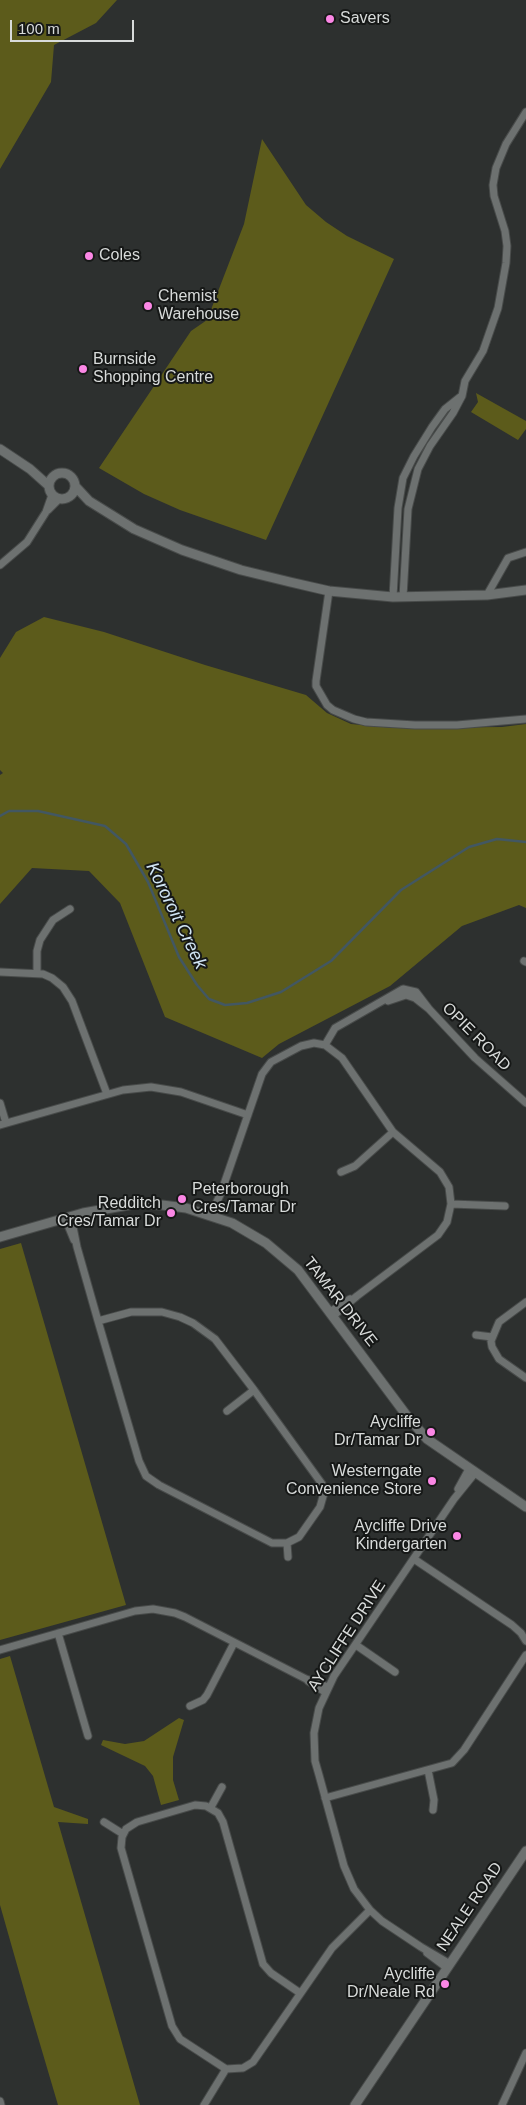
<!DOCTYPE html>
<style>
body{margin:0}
#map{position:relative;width:526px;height:2105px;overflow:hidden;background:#2d302f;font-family:Helvetica,sans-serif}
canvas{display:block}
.scale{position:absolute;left:10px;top:20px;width:124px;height:22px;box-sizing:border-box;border:2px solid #d8dbda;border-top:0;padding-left:6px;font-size:15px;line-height:18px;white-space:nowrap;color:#d8dbda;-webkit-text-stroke:4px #161817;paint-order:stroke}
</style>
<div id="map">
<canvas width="526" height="2105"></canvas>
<div class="scale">100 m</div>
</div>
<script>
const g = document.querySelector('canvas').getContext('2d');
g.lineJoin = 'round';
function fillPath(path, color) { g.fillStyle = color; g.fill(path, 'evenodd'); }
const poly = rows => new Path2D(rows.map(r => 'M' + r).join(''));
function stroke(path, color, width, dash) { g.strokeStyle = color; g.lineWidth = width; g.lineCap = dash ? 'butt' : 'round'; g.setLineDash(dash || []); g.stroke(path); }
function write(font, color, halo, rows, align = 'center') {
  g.font = font + ' Helvetica,sans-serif'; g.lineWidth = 4; g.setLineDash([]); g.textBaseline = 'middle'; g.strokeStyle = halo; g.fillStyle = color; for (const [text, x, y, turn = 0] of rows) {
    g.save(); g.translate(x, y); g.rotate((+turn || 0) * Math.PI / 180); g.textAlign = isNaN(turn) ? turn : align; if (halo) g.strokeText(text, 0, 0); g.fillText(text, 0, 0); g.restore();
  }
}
const green = poly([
 [0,0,117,0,96,23,54,45,51,82,0,169],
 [262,139,306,205,326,222,347,236,394,259,266,540,180,510,144,494,99,468,191,331,207,320,244,224],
 [476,393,526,421,526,429,518,440,471,412,478,402],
 [44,617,104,632,205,665,306,695,327,713,351,724,394,728,502,727,526,724,526,908,519,905,462,926,390,986,279,1044,262,1058,165,1017,120,903,89,871,32,868,0,904,0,775,3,773,0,770,0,658,16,632],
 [21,1243,126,1605,0,1640,0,1249],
 [10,1656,54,1807,88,1819,88,1824,58,1822,140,2105,58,2105,27,2000,0,1905,0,1659],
 [179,1718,184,1720,173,1757,173,1780,179,1800,161,1805,153,1776,145,1766,101,1745,103,1740,125,1744,144,1741]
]);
const stream = poly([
 [0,816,9,811,38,811,105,826,126,844,148,882,179,957,197,985,209,999,225,1005,247,1003,281,992,331,961,401,890,469,847,497,839,526,842]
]);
const minor = poly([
 [48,510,59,499],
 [0,565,27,542,46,512,52,495],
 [329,591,316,681,316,686,327,705,333,710,354,719,366,722,415,725,457,725,526,719],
 [487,595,508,558,526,552],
 [393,597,398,508,403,478,414,456,432,427,445,409,460,397],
 [403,597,408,509,418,469,430,446,453,413,462,396,465,381,483,351,498,308,506,263,507,246,505,231,494,196,493,185,496,168,506,144,526,112],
 [524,961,526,962],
 [0,972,43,974,52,978,63,987,72,1001,107,1094],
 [37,972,37,951,40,940,53,920,70,909],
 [388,1001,406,995,415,998,429,1009,475,1058,526,1103],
 [325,1045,342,1058,393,1132,440,1172,449,1187,451,1204,447,1222,438,1235,357,1296,333,1316],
 [0,1103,6,1123],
 [0,1125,123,1090,151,1087,181,1092,248,1115],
 [341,1172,355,1166,393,1132],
 [451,1204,505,1206],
 [211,1214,221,1193,262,1074,271,1062,301,1046,314,1043,325,1045,335,1028,403,989,416,992,429,1009],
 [71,1217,77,1247,98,1321,139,1461,146,1476,159,1485,272,1543,287,1543,299,1537,320,1507,324,1493,322,1484,254,1390,215,1339,193,1323,180,1317,162,1312,131,1312,98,1321],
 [65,1218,74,1240],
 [526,1302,499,1322,491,1341,492,1347,499,1359,526,1378],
 [330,1312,350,1299],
 [476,1335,492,1337],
 [227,1411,254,1390],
 [458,1489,469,1469],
 [287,1543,288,1557],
 [414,1559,512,1625,521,1633,526,1641],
 [58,1633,88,1736],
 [356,1645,395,1672],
 [0,1650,135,1611,153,1609,175,1613,185,1617,306,1679,328,1687],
 [308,1681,325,1692],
 [190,1706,203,1700,207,1695,234,1643],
 [428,1770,434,1800,433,1810],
 [325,1798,452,1763,464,1750,526,1655],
 [211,1807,222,1787],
 [104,1822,123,1834],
 [427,1953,447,1968],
 [450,1964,421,1947,382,1921,370,1910,354,1889,344,1866,319,1775,315,1761,314,1733,319,1708,334,1676,454,1499,475,1473],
 [300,1993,271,1973,263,1964,223,1822,218,1813,206,1806,195,1805,137,1822,126,1829,122,1837,121,1848,172,2026,180,2039,226,2069,243,2068,253,2062,332,1948,370,1910],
 [0,2101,1,2105],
 [204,2105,226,2069],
 [502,2105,526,2053]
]);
const tertiary = poly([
 [0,449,30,469,49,486],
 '49 486a13 13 0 1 1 26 0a13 13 0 1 1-26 0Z',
 [76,487,89,501,134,529,182,550,241,570,290,582,329,591,393,597,487,595,526,590],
 [0,1237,83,1213,134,1204,162,1205,186,1208,232,1223,266,1243,298,1270,407,1416,427,1439,526,1507],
 [355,2105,526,1851]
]);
const markers = [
 [330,19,5,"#fb87e5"],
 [89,256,5,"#fb87e5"],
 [148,306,5,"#fb87e5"],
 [83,369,5,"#fb87e5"],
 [182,1199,5,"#fb87e5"],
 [171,1213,5,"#fb87e5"],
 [431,1432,5,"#fb87e5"],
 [432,1481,5,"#fb87e5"],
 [457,1536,5,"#fb87e5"],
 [445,1984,5,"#fb87e5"]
];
const poiNames = [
 ["Savers",340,19],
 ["Coles",99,256],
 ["Chemist",158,297],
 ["Warehouse",158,315],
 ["Burnside",93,360],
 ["Shopping Centre",93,378],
 ["Peterborough",192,1190],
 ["Cres/Tamar Dr",192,1208],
 ["Redditch",161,1204,"right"],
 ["Cres/Tamar Dr",161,1222,"right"],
 ["Aycliffe",421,1423,"right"],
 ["Dr/Tamar Dr",421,1441,"right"],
 ["Westerngate",422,1472,"right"],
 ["Convenience Store",422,1490,"right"],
 ["Aycliffe Drive",447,1527,"right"],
 ["Kindergarten",447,1545,"right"],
 ["Aycliffe",435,1975,"right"],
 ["Dr/Neale Rd",435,1993,"right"]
];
const streetNames = [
 ["OPIE ROAD",476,1037,45],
 ["TAMAR DRIVE",340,1302,52],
 ["AYCLIFFE DRIVE",347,1636,-57],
 ["NEALE ROAD",470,1907,-56]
];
const waterNames = [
 ["Kororoit Creek",176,916,64]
];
fillPath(green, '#5c5b1b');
stroke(stream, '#425762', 2.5);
stroke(minor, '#484b4a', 9);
stroke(tertiary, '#484b4a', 11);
stroke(minor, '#6d7170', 7);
stroke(tertiary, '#6d7170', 9);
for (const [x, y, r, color] of markers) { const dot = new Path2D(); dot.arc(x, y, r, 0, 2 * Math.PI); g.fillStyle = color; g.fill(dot); stroke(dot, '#161817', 2); }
write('16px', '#d8dbda', '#161817', poiNames, 'left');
write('16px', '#d8dbda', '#161817', streetNames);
write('italic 18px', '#d1e5f4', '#161817', waterNames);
</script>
